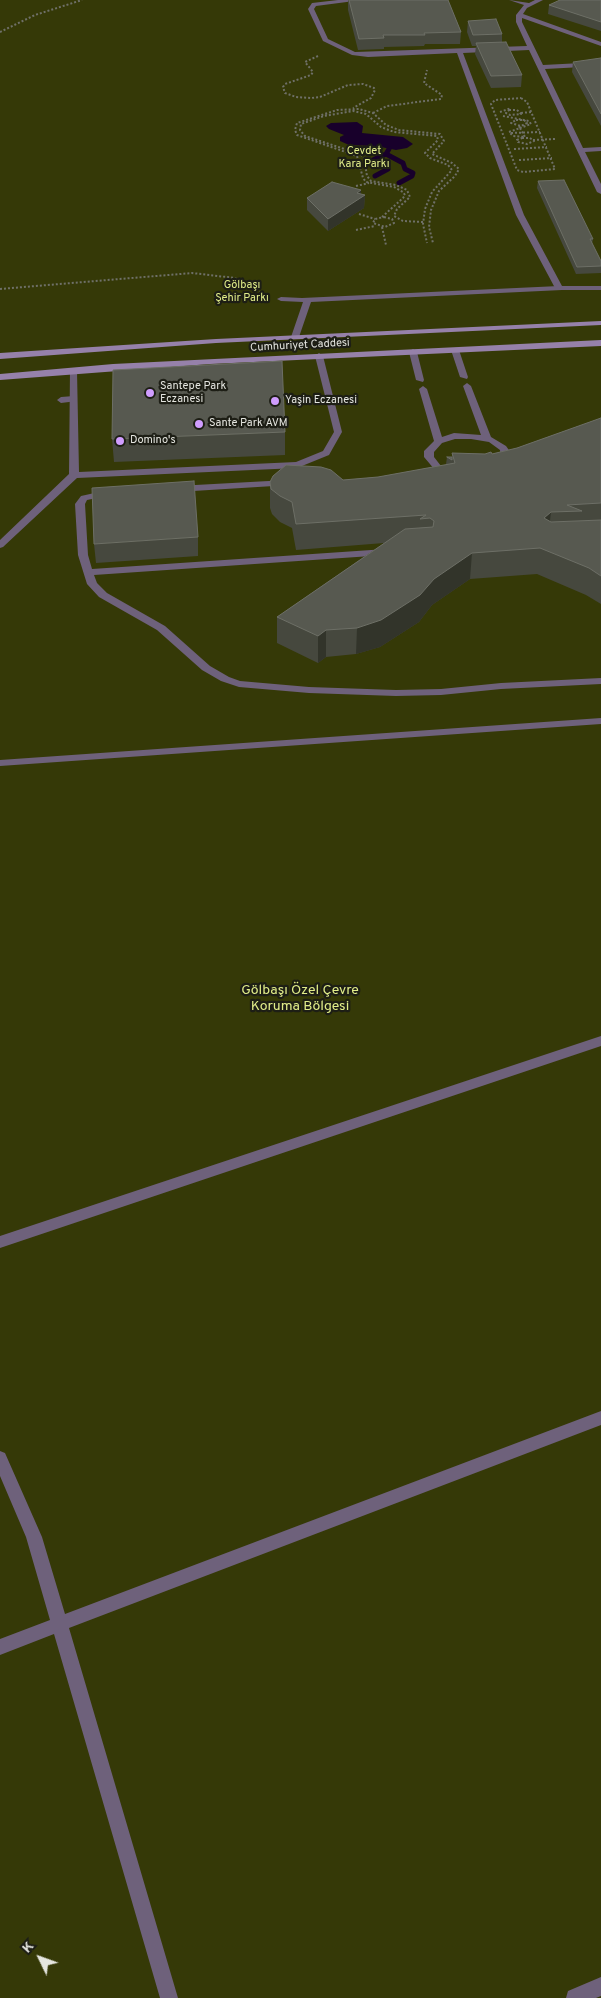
<!DOCTYPE html>
<meta charset="utf-8">
<style>
body{margin:0}
#map{position:relative;width:601px;height:1998px;overflow:hidden;background:#26271f;font-family:Overpass,sans-serif}
canvas{display:block}
.north{position:absolute;left:15px;top:1933px;width:50px;height:50px;-webkit-text-stroke:4px #1d1e15;paint-order:stroke;rotate:312deg;font-size:14px;font-weight:700;line-height:20px;text-align:center;color:#e5e6e0}
.north::after{content:'';display:block;margin:auto;width:18px;height:22px;background:#e5e6e0;clip-path:polygon(50% 0,100% 100%,50% 72%,0 100%)}
</style>
<div id="map">
<canvas width="601" height="1998"></canvas>
<div class="north">K</div>
</div>
<script>
const g = document.querySelector('canvas').getContext('2d');
g.lineJoin = 'round';
function fillPath(path, color) { g.fillStyle = color; g.fill(path, 'evenodd'); }
const poly = rows => new Path2D(rows.map(r => 'M' + r).join(''));
function stroke(path, color, width, dash) { g.strokeStyle = color; g.lineWidth = width; g.lineCap = dash ? 'butt' : 'round'; g.setLineDash(dash || []); g.stroke(path); }
function write(font, color, halo, rows, align = 'center') {
  g.font = font + ' Overpass,sans-serif'; g.lineWidth = 4.5; g.setLineDash([]); g.textBaseline = 'middle'; g.strokeStyle = halo; g.fillStyle = color; for (const [text, x, y, turn = 0] of rows) {
    g.save(); g.translate(x, y); g.rotate((+turn || 0) * Math.PI / 180); g.textAlign = isNaN(turn) ? turn : align; if (halo) g.strokeText(text, 0, 0); g.fillText(text, 0, 0); g.restore();
  }
}
const green = poly([
 [0,0,601,0,601,1998,0,1998]
]);
const water = poly([
 [357,122,363,126,362,133,403,137,413,144,407,148,396,150,376,146,349,145,340,141,340,137,344,135,329,129,326,126,331,123]
]);
const stream = poly([
 [386,154,403,163,405,169,413,173,412,176,399,183],
 [375,176,388,169,373,160,386,154,389,149]
]);
const path = poly([
 [0,32,35,15,82,0],
 [318,56,305,62,313,72,311,75,285,84,283,87,285,93,296,97,311,98,320,97,348,85,363,84,374,88,375,90,371,98,353,108],
 [521,98,527,102,555,169,523,172,517,170,491,104,495,100,521,98],
 [509,110,517,110,521,114,510,115,506,113,509,110],
 [500,112,511,108],
 [373,113,387,106,441,99,442,95,424,83,427,70],
 [521,113,531,112],
 [503,116,529,121,531,124,520,128],
 [516,120,524,120,527,123,521,126,511,123,516,120],
 [519,126,520,128],
 [520,128,525,137,513,136,509,132,520,128],
 [511,133,540,132],
 [522,138,530,138,534,141,527,144,518,142,517,140,522,138],
 [533,140,555,139],
 [514,149,547,147],
 [519,160,552,158],
 [356,186,369,183],
 [359,214,375,219],
 [382,217,403,198,405,195,403,192,394,187,366,182,363,178,357,156,297,135,295,130,297,123,337,110,359,109,373,113,386,125,399,130,440,134,444,141,432,154,452,163,459,169,455,176,439,191,431,210,429,227,433,243],
 [384,217,392,219,394,223,385,227,373,223,375,219,384,217],
 [423,222,403,221,394,216,397,209,410,197,407,190,396,185,371,181,367,176,364,158,360,154,305,136,300,130,301,124,324,116,353,111,366,114,381,127,394,132,437,136,438,140,425,153,430,158,448,165,452,170,432,192,425,209,423,224,427,243],
 [382,227,386,245],
 [356,230,375,226],
 [0,289,192,273,235,278,254,290,263,293]
]);
const lane = poly([
 [559,286,562,286,562,290,311,302,299,337,295,339,291,337,303,302,281,301,277,299,281,297,302,298,559,286],
 [452,348,459,350,468,377,467,379,460,377,451,350,452,348],
 [413,349,417,352,424,380,423,382,416,380,409,352,413,349],
 [467,383,471,386,491,437,506,446,511,453,511,461,502,471,480,479,452,477,435,470,424,457,424,451,434,441,419,389,423,386,427,389,442,437,454,433,481,435,463,386,467,383],
 [455,439,471,439,489,442,500,450,501,461,496,467,479,473,456,472,441,466,434,457,434,452,442,443,455,439],
 [74,396,77,397,77,401,61,403,57,400,61,397,74,396],
 [287,480,292,483,290,485,177,492,172,489,177,486,287,480],
 [108,490,113,493,111,495,87,500,85,504,88,555,92,569,386,549,391,552,386,555,94,575,97,583,107,593,165,626,210,666,229,677,240,681,309,687,396,690,441,689,501,683,601,678,601,684,501,689,441,695,396,696,309,693,239,687,221,681,202,670,157,630,99,597,87,584,78,555,75,504,81,496,108,490]
]);
const street = poly([
 [338,0,362,0,316,6,314,9,328,39,355,52,527,46,516,22,516,15,524,5,509,0,529,3,535,0,543,0,527,8,523,14,601,42,601,46,522,18,522,22,543,65,601,62,601,66,545,69,583,148,601,147,601,151,585,152,601,184,601,194,597,192,529,50,463,53,524,215,562,286,601,286,601,290,559,290,555,288,516,215,457,53,368,57,352,55,323,41,308,9,312,3,338,0],
 [319,353,323,356,342,432,329,455,297,468,77,478,3,547,0,548,0,540,69,474,70,369,77,371,79,472,296,462,323,451,334,432,315,356,319,353],
 [601,718,601,724,0,766,0,760,601,718],
 [601,1036,601,1046,0,1248,0,1236,601,1036],
 [601,1411,601,1425,69,1628,178,1998,160,1998,54,1634,0,1655,0,1639,50,1620,26,1537,0,1476,0,1451,5,1453,42,1537,65,1614,601,1411],
 [601,1977,601,1996,596,1998,566,1998,568,1991,601,1977]
]);
const secondary = poly([
 [601,321,601,325,216,343,0,359,0,353,216,339,601,321],
 [601,340,601,346,210,364,0,380,0,374,113,364,601,340]
]);
const wall = poly([
 [348,0,448,0,461,32,460,44,425,44,424,46,384,47,384,49,358,50,348,10],
 [601,0,601,31,548,14,549,5],
 [468,21,502,34,502,42,522,75,521,87,491,88,475,54,476,46,472,46,467,32],
 [601,58,601,126,572,72,573,62],
 [538,181,593,239,592,244,601,261,601,273,576,274,537,188],
 [361,194,365,195,364,208,328,231,307,210,307,198],
 [601,418,601,604,586,595,537,574,470,579,432,605,419,622,380,647,356,654,326,657,318,663,277,643,277,617,384,543,296,550,292,528,280,522,272,514,270,508,270,482,343,480,378,477,447,465,446,464,447,457,452,457,452,453,492,454,517,448],
 [285,432,285,455,114,462,112,439],
 [198,537,198,556,96,563,94,544]
]);
const shadedWall = poly([
 [361,190,361,198,365,195,364,208,328,231,328,219,357,193],
 [551,512,548,538,544,518],
 [472,553,470,579,432,605,419,622,380,647,356,654,357,628,434,579],
 [326,630,326,657,318,663,318,636]
]);
const building = poly([
 [349,0,448,0,461,32,424,33,425,35,383,35,384,38,359,39,349,0],
 [560,0,601,0,601,22,549,5,560,0],
 [496,19,502,34,473,35,468,21,496,19],
 [506,42,522,75,491,76,476,43,506,42],
 [601,58,601,114,573,62,601,58],
 [564,180,593,239,590,239,601,261,601,266,577,267,538,181,564,180],
 [332,182,361,190,357,193,365,195,328,219,307,198,332,182],
 [282,361,285,432,112,439,113,370,282,361],
 [601,418,601,503,567,505,582,511,551,512,544,518,551,522,601,520,601,576,589,568,540,548,472,553,434,579,420,595,381,620,357,628,326,630,318,636,277,617,405,529,433,527,434,521,430,518,420,519,426,515,296,524,292,502,280,496,271,489,270,482,273,476,286,465,321,467,331,470,343,480,378,477,455,463,452,453,485,454,491,452,492,454,517,448,601,418],
 [447,457,452,457,452,460,447,457],
 [194,481,198,537,94,544,92,488,194,481]
]);
const markers = [
 [150,393,5,"#d09dfe"],
 [275,401,5,"#d09dfe"],
 [199,424,5,"#d09dfe"],
 [120,441,5,"#d09dfe"]
];
const farParknames = [
 ["Cevdet",364,152],
 ["Kara Parkı",364,165],
 ["Gölbaşı",242,286],
 ["Şehir Parkı",242,299]
];
const farStreetnames = [
 ["Cumhuriyet Caddesi",300,346,-3]
];
const farPoinames = [
 ["Santepe Park",160,387],
 ["Eczanesi",160,400],
 ["Yaşin Eczanesi",285,401],
 ["Sante Park AVM",209,424],
 ["Domino's",130,441]
];
const parkNames = [
 ["Gölbaşı Özel Çevre",300,991],
 ["Koruma Bölgesi",300,1007]
];
fillPath(green, '#353907');
fillPath(water, '#18002b');
stroke(stream, '#18002b', 5);
stroke(path, '#6f7068', 2, [2, 2]);
fillPath(lane, '#6e617b');
fillPath(street, '#6e617b');
fillPath(secondary, '#9681aa');
fillPath(wall, '#46483e');
fillPath(shadedWall, '#32342a');
fillPath(building, '#575950');
stroke(building, '#6d6f66', 1);
for (const [x, y, r, color] of markers) { const dot = new Path2D(); dot.arc(x, y, r, 0, 2 * Math.PI); g.fillStyle = color; g.fill(dot); stroke(dot, '#1d1e15', 2); }
write('11px', '#e1ed89', '#1d1e15', farParknames);
write('11px', '#e5e6e0', '#1d1e15', farStreetnames);
write('11px', '#e5e6e0', '#1d1e15', farPoinames, 'left');
write('14px', '#e1ed89', '#1d1e15', parkNames);
</script>
